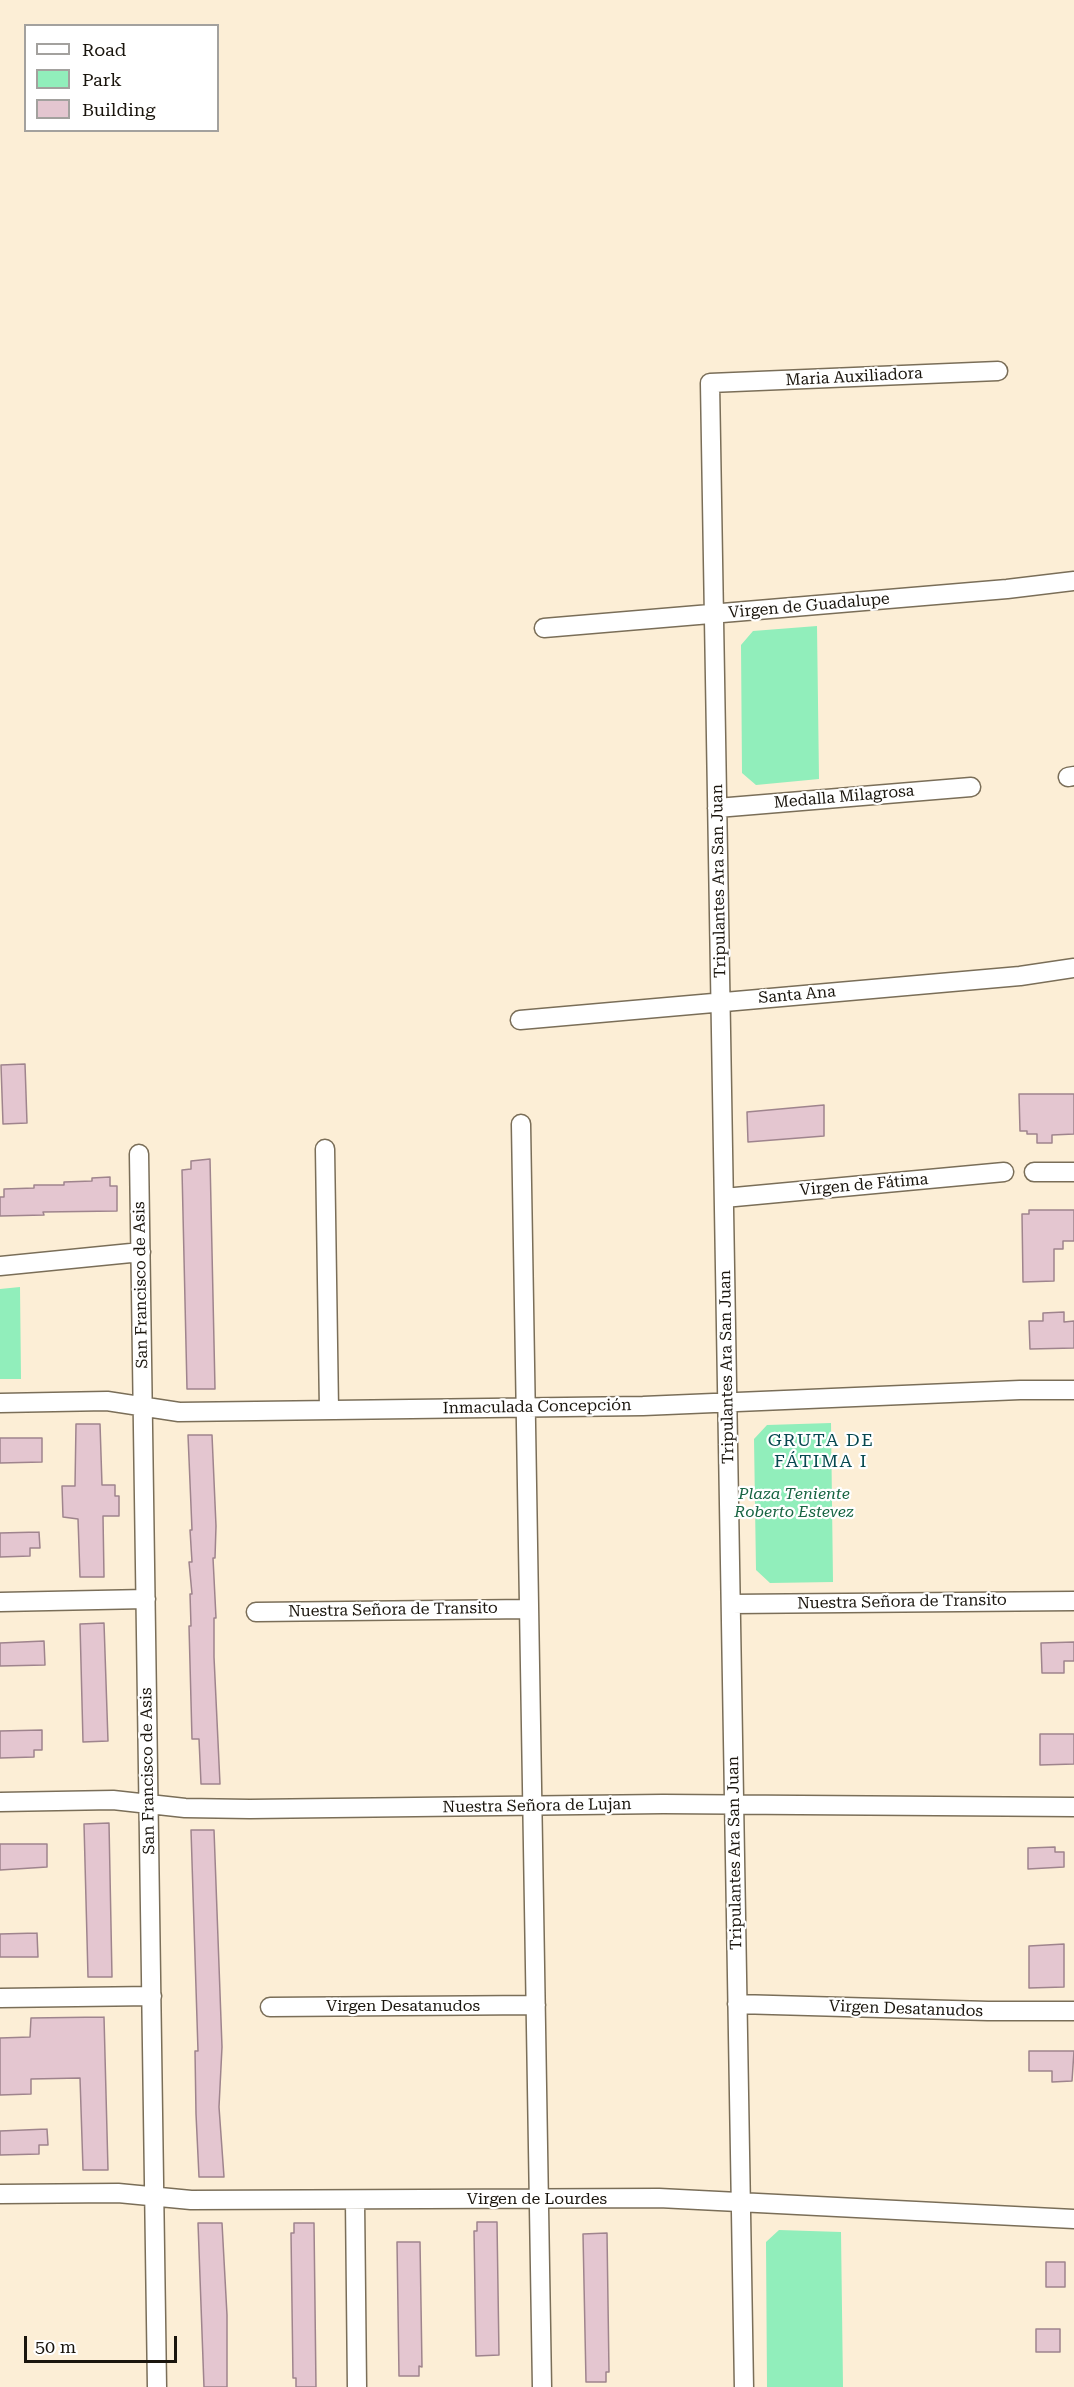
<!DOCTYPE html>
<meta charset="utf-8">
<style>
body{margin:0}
#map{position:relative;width:1074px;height:2387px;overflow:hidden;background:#fceed6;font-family:"Roboto Serif",serif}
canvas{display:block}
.legend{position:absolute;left:24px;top:24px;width:195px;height:108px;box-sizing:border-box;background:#fff;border:2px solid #a3a19e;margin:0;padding:8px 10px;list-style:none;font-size:18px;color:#1a150d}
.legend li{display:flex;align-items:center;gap:12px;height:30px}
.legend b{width:30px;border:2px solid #a3a19e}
.scale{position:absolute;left:24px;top:2336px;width:153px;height:27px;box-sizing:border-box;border:3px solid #1a150d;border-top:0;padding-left:8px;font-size:18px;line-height:21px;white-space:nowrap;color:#1a150d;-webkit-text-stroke:4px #fff;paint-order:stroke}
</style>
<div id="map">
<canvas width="1074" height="2387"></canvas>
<ul class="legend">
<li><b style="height:8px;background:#fff"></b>Road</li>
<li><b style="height:16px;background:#91eebb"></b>Park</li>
<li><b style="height:16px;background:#e4c6d0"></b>Building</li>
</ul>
<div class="scale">50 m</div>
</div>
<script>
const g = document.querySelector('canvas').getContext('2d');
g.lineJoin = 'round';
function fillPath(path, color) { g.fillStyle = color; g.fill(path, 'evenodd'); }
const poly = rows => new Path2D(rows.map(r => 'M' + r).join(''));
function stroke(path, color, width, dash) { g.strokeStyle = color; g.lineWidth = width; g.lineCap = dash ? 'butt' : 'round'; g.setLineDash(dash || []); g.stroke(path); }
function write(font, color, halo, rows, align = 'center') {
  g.font = font + ' "Roboto Serif",serif'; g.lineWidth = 4.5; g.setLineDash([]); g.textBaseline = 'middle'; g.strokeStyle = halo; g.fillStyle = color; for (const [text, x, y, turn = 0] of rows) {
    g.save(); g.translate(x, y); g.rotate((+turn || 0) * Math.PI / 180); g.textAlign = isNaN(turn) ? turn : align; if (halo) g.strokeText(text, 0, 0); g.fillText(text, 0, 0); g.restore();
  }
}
const green = poly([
 [817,626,819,779,756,785,742,773,741,645,753,631],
 [20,1287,21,1379,0,1379,0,1289],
 [831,1423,833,1582,770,1583,756,1570,754,1439,767,1425],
 [779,2230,841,2232,843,2387,767,2387,766,2242]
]);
const building = poly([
 [25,1064,27,1123,3,1124,1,1065,25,1064],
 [1019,1094,1074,1094,1074,1134,1052,1135,1052,1143,1037,1143,1037,1134,1027,1134,1027,1131,1020,1131,1019,1094],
 [824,1105,824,1136,748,1142,747,1112,824,1105],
 [210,1159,215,1389,187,1389,182,1170,191,1169,191,1161,210,1159],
 [110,1177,110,1186,117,1186,117,1211,43,1212,44,1215,0,1216,0,1197,4,1197,4,1189,34,1188,34,1185,64,1185,64,1182,92,1181,92,1178,110,1177],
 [1029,1210,1074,1210,1074,1241,1063,1241,1063,1249,1054,1249,1054,1281,1023,1282,1022,1214,1029,1214,1029,1210],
 [1064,1312,1064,1322,1074,1321,1074,1348,1030,1349,1029,1321,1043,1321,1043,1313,1064,1312],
 [76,1424,100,1424,102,1485,115,1485,115,1496,119,1496,119,1516,103,1516,104,1577,80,1577,78,1519,63,1517,62,1486,75,1486,76,1424],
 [188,1435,212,1435,216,1526,215,1558,213,1558,216,1618,214,1618,214,1657,220,1784,201,1784,199,1739,192,1739,189,1626,191,1626,190,1594,192,1594,189,1562,192,1562,190,1530,192,1530,188,1435],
 [0,1438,42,1438,42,1462,0,1463,0,1438],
 [39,1532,40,1548,30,1548,30,1556,0,1557,0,1533,39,1532],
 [104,1623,108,1741,83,1742,80,1624,104,1623],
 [44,1641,45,1665,0,1666,0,1643,44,1641],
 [1074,1642,1074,1661,1064,1661,1064,1673,1042,1673,1041,1643,1074,1642],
 [42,1730,42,1750,34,1750,34,1757,0,1758,0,1731,42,1730],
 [1040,1734,1074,1734,1074,1764,1040,1765,1040,1734],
 [109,1823,112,1977,88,1977,84,1824,109,1823],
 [191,1830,214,1830,222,2047,219,2107,224,2177,199,2177,196,2114,195,2051,198,2051,191,1830],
 [0,1844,47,1844,47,1867,0,1870,0,1844],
 [1055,1847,1055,1852,1064,1852,1064,1867,1028,1869,1028,1848,1055,1847],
 [37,1933,38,1957,0,1957,0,1934,37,1933],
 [1064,1944,1064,1987,1029,1988,1029,1946,1064,1944],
 [104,2017,108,2170,83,2170,80,2078,31,2079,31,2094,0,2095,0,2038,30,2037,31,2018,104,2017],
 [1029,2051,1074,2051,1072,2081,1052,2082,1052,2071,1029,2071,1029,2051],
 [47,2129,48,2145,39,2145,39,2154,0,2155,0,2131,47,2129],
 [477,2222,497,2222,499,2355,476,2356,474,2231,477,2231,477,2222],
 [198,2223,222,2223,227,2315,227,2387,204,2387,198,2223],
 [294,2223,314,2223,316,2387,296,2387,296,2378,293,2378,291,2233,294,2233,294,2223],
 [607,2233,609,2372,606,2372,606,2382,586,2382,583,2234,607,2233],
 [397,2242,420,2242,422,2367,419,2366,419,2376,399,2376,397,2242],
 [1046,2262,1065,2262,1065,2287,1046,2287,1046,2262],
 [1036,2329,1060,2329,1060,2352,1036,2352,1036,2329]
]);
const minor = poly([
 [544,628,1007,589,1074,581],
 [1068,777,1074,776],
 [717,808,971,787],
 [520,1020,1020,976,1074,968],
 [521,1124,542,2387],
 [325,1149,329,1410],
 [139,1154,157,2387],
 [1034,1172,1074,1172],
 [724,1198,1004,1172],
 [0,1266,141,1252],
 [0,1403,107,1401,179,1412,643,1406,1020,1390,1074,1390],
 [0,1602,146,1599],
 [731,1604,1074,1601],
 [256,1612,529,1609],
 [0,1802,113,1800,185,1808,250,1809,663,1804,1074,1807],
 [0,1998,152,1996],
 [737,2004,988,2011,1074,2011],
 [270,2007,536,2005],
 [0,2194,118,2193,191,2200,659,2198,1074,2219],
 [355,2200,357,2387],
 [744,2387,710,383,998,371]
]);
const streetNames = [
 ["Maria Auxiliadora",854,377,-3],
 ["Virgen de Guadalupe",809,606,-5],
 ["Medalla Milagrosa",844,797,-5],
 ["Tripulantes Ara San Juan",719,881,-91],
 ["Santa Ana",797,995,-5],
 ["Virgen de Fátima",864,1185,-5],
 ["San Francisco de Asis",141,1285,-91],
 ["Tripulantes Ara San Juan",727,1367,-91],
 ["Inmaculada Concepción",537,1407,-1],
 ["Nuestra Señora de Transito",902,1602,-1],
 ["Nuestra Señora de Transito",393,1610,-1],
 ["San Francisco de Asis",148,1771,-91],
 ["Nuestra Señora de Lujan",537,1806,-1],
 ["Tripulantes Ara San Juan",735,1853,-91],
 ["Virgen Desatanudos",403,2006],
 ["Virgen Desatanudos",906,2009,2],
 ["Virgen de Lourdes",537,2199]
];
const parkNames = [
 ["Plaza Teniente",794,1494],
 ["Roberto Estevez",794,1512]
];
const neighbourhoodNames = [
 ["GRUTA DE",821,1441],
 ["FÁTIMA I",821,1462]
];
fillPath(green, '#91eebb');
fillPath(building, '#e4c6d0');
stroke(building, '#9f848d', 1.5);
stroke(minor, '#7a6e58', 21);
stroke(minor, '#fff', 18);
write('16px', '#1a150d', '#fff', streetNames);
write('italic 16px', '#186442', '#fff', parkNames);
g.letterSpacing = '1.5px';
write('18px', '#07484f', '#fff', neighbourhoodNames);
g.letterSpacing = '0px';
</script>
